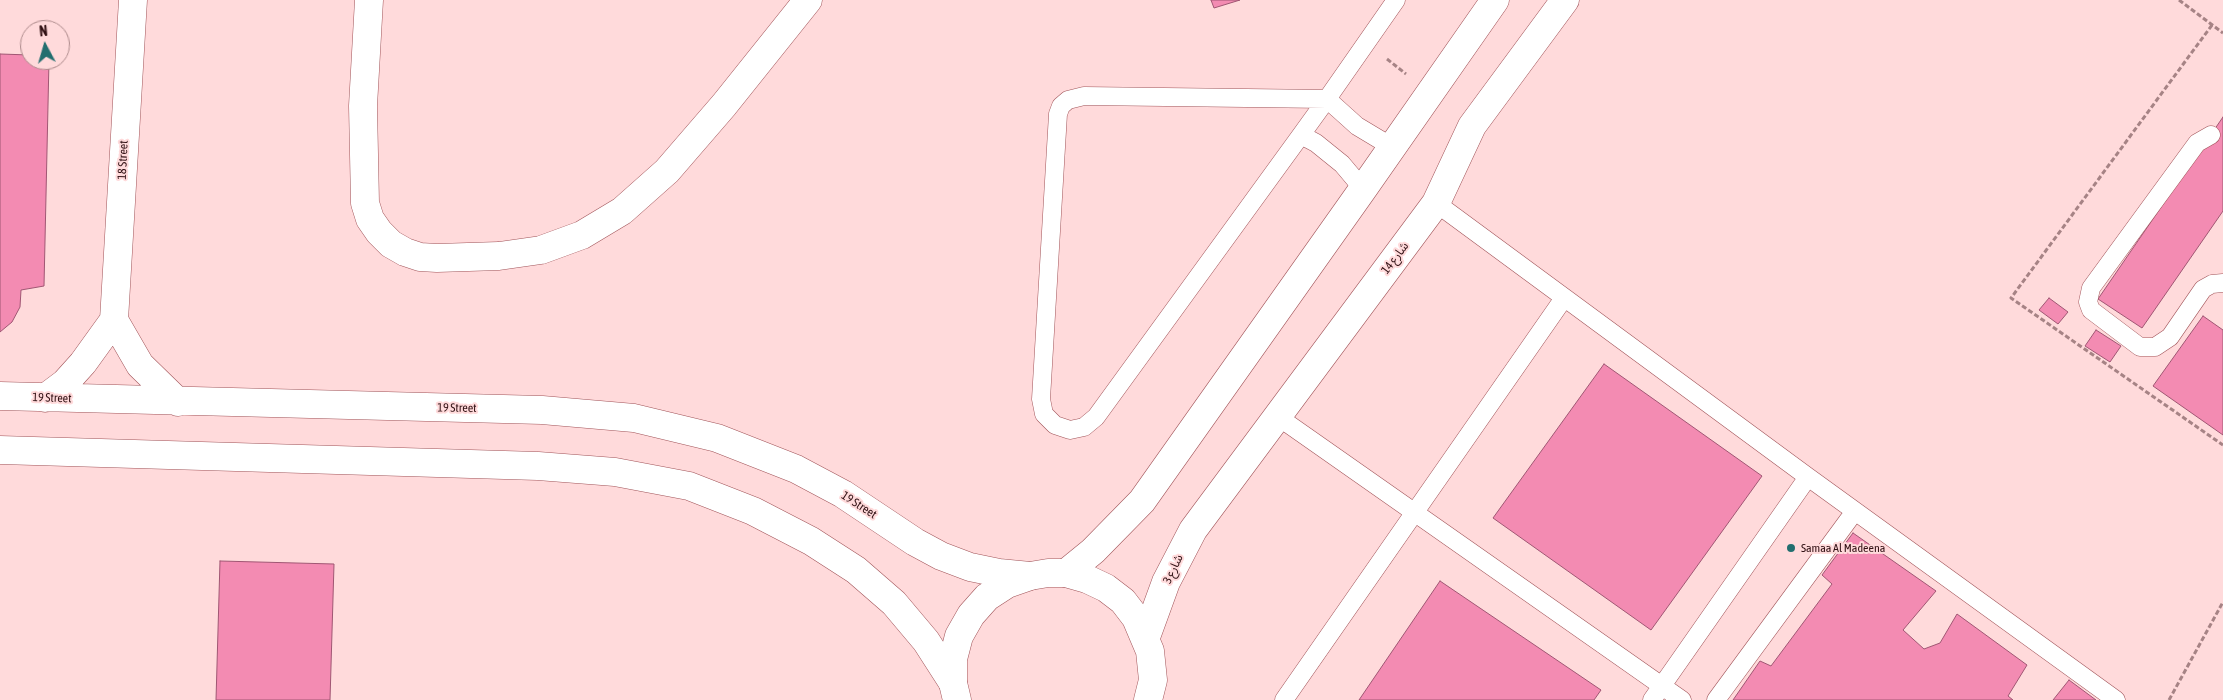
<!DOCTYPE html>
<meta charset="utf-8">
<style>
body{margin:0}
#map{position:relative;width:2223px;height:700px;overflow:hidden;background:#ffdadb;font-family:"Asap Condensed",sans-serif}
canvas{display:block}
.north{position:absolute;left:20px;top:20px;width:50px;height:50px;box-sizing:border-box;background:#ffdadb;border:1px solid #ad8a8b;border-radius:50%;rotate:354deg;font-size:14px;font-weight:700;line-height:20px;text-align:center;color:#311114}
.north::after{content:'';display:block;margin:auto;width:18px;height:22px;background:#226e6f;clip-path:polygon(50% 0,100% 100%,50% 72%,0 100%)}
</style>
<div id="map">
<canvas width="2223" height="700"></canvas>
<div class="north">N</div>
</div>
<script>
const g = document.querySelector('canvas').getContext('2d');
g.lineJoin = 'round';
function fillPath(path, color) { g.fillStyle = color; g.fill(path, 'evenodd'); }
const poly = rows => new Path2D(rows.map(r => 'M' + r).join(''));
function stroke(path, color, width, dash) { g.strokeStyle = color; g.lineWidth = width; g.lineCap = dash ? 'butt' : 'round'; g.setLineDash(dash || []); g.stroke(path); }
function write(font, color, halo, rows, align = 'center') {
  g.font = font + ' "Asap Condensed","Noto Sans Arabic",sans-serif'; g.lineWidth = 4; g.setLineDash([]); g.textBaseline = 'middle'; g.strokeStyle = halo; g.fillStyle = color; for (const [text, x, y, turn = 0] of rows) {
    g.save(); g.translate(x, y); g.rotate((+turn || 0) * Math.PI / 180); g.textAlign = isNaN(turn) ? turn : align; if (halo) g.strokeText(text, 0, 0); g.fillText(text, 0, 0); g.restore();
  }
}
const building = poly([
 [1211,0,1240,0,1214,8,1211,0],
 [0,54,30,55,30,60,49,60,44,286,21,290,20,307,12,322,0,332,0,54],
 [2223,117,2223,211,2142,328,2098,299,2223,117],
 [2049,298,2068,312,2058,324,2039,310,2049,298],
 [2203,316,2223,330,2223,435,2153,386,2203,316],
 [2096,330,2121,346,2110,362,2085,346,2096,330],
 [1604,364,1762,476,1651,630,1493,518,1604,364],
 [1853,533,1936,591,1903,630,1924,649,1940,643,1957,614,2027,665,2008,696,2013,700,1733,700,1760,661,1771,666,1832,584,1822,575,1853,533],
 [220,561,334,564,330,700,216,700,220,561],
 [1440,581,1601,690,1594,700,1359,700,1440,581],
 [2069,680,2096,700,2053,700,2069,680]
]);
const path = poly([
 [2179,0,2223,33],
 [2212,25,2011,298,2223,445],
 [1387,59,1406,74],
 [2169,700,2223,602]
]);
const service = poly([
 [1301,135,1316,143,1342,164,1363,189],
 [2211,135,2197,143,2091,288,2088,302,2091,310,2140,347,2155,347,2170,337,2203,289,2212,284,2223,283],
 [1392,147,1357,126,1327,99,1084,96,1068,100,1061,106,1058,114,1041,399,1044,414,1055,425,1070,430,1084,427,1096,417,1301,135,1327,99,1396,0],
 [1436,203,1808,477,2116,700],
 [1277,416,1682,700],
 [1284,700,1564,298],
 [1652,700,1808,477],
 [1716,700,1855,511]
]);
const minor = poly([
 [369,0,363,106,365,203,370,219,379,232,391,244,405,252,420,257,437,258,499,256,541,250,582,235,622,211,667,171,724,105,808,0],
 [114,320,140,365,178,402],
 [0,396,542,410,634,418,717,438,796,469,843,494,915,542,941,556,970,567,999,573,1030,576],
 [45,398,65,383,83,363,114,320,133,0],
 [0,450,538,466,615,472,689,486,753,511,811,541,856,570,894,603,926,641,953,683],
 [1066,573,1093,551,1142,501,1363,189,1495,0],
 [1146,637,1166,582,1193,530,1436,203,1472,126,1565,0]
]);
const tertiary = poly([
 [957,700,953,683,953,659,959,636,971,615,987,597,1007,584,1030,576,1048,573,1066,573,1087,579,1106,588,1123,601,1136,618,1150,651,1153,680,1148,700]
]);
const markers = [
 [1791,548,5,"#226e6f"]
];
const streetNames = [
 ["18 Street",123,160,-87],
 ["شارع 14",1395,258,-53],
 ["19 Street",52,398,2],
 ["19 Street",457,408,1],
 ["19 Street",859,505,33],
 ["شارع 3",1173,569,-65]
];
const poiNames = [
 ["Samaa Al Madeena",1801,548]
];
fillPath(building, '#f38bb2');
stroke(building, '#a05673', 1);
stroke(service, '#a15459', 19);
stroke(minor, '#a15459', 29);
stroke(tertiary, '#a15459', 29);
stroke(path, '#a68385', 3, [5, 2.5]);
stroke(service, '#fff', 18);
stroke(minor, '#fff', 28);
stroke(tertiary, '#fff', 28);
for (const [x, y, r, color] of markers) { const dot = new Path2D(); dot.arc(x, y, r, 0, 2 * Math.PI); g.fillStyle = color; g.fill(dot); stroke(dot, '#ffdadb', 2); }
write('12px', '#311114', '#ffdadb', streetNames);
write('12px', '#311114', '#ffdadb', poiNames, 'left');
</script>
